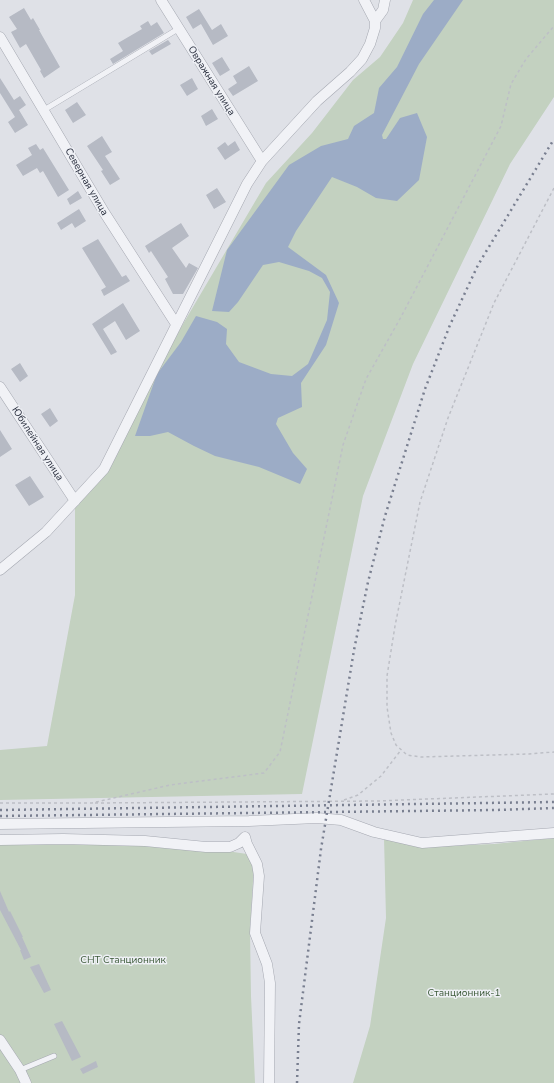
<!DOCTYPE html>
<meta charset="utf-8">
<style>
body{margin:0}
canvas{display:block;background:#dfe1e7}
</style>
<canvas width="554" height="1083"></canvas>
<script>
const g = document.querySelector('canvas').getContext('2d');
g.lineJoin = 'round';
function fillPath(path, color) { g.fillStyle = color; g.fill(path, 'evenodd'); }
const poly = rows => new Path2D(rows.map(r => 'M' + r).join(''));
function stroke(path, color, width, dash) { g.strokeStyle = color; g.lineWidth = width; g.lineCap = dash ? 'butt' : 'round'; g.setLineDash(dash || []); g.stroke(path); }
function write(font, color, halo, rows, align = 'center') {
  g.font = font + ' "Nunito Sans",sans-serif'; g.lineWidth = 3; g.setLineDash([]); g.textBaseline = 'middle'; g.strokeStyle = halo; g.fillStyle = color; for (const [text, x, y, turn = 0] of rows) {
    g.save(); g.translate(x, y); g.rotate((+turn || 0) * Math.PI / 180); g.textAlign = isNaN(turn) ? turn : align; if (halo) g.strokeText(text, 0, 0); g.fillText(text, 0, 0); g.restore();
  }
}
const green = poly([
 [413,0,554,0,554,97,510,164,413,364,363,496,302,794,0,800,0,750,47,746,75,595,75,501,104,469,183,324,266,183,312,133,353,80,380,57,403,23],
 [0,837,152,840,247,854,254,865,250,930,251,996,255,1083,0,1083],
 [384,838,419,847,494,844,554,838,554,1083,353,1083,370,1026,386,918]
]);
const water = poly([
 [434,0,463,0,419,64,382,135,383,139,386,139,400,118,417,113,427,137,419,180,397,201,376,198,357,187,332,177,296,231,288,247,326,275,339,303,326,345,301,383,302,407,278,418,276,424,293,453,307,469,300,484,259,467,215,456,194,446,168,432,150,436,135,436,157,374,181,342,196,316,217,322,227,329,226,344,239,362,271,374,292,376,308,364,327,320,330,292,322,278,309,271,279,262,263,265,238,302,229,312,212,311,227,250,289,165,321,146,348,139,354,126,374,113,379,88,397,67,423,14]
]);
const building = poly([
 [24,8,31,20,33,18,40,30,39,30,60,67,44,78,40,71,41,70,26,44,20,48,11,32,17,29,9,17],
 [199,9,212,30,221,24,228,36,213,45,201,24,193,29,186,17],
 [148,21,151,26,157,22,164,33,113,64,110,59,123,51,118,43,142,29,140,26],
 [168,40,171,44,152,55,149,51],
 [222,57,230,70,220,76,212,63],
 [249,66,258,81,233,96,228,89,237,83,233,76],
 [0,78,14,100,20,96,26,105,19,110,28,125,15,133,8,122,15,117,0,93],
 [192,78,198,89,187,96,180,85],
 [77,102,86,115,73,123,65,110],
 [212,109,218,119,206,126,201,116],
 [102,136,112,152,105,156,120,179,110,185,101,171,103,170,87,146],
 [235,141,240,150,225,160,217,148,225,142,228,146],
 [36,144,40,150,43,148,69,190,58,197,43,171,40,173,37,168,23,176,16,165,32,155,28,148],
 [217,188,226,202,214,209,206,195],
 [78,191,82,198,70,205,67,199],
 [79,209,86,221,75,228,72,223,61,230,57,223],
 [181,223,189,236,172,248,186,268,189,263,198,268,183,294,173,294,165,279,168,277,151,251,149,253,145,246],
 [98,239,122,277,126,275,130,281,104,296,101,290,106,287,82,248],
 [123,303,140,331,126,340,115,321,103,329,117,352,111,355,92,324],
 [20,363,28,376,20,382,11,369],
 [50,408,58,421,50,427,41,414],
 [0,430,12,449,0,457],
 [30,476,44,497,29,506,15,485],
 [0,891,9,912,10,911,23,937,22,937,31,957,24,960,20,950,21,950,0,910],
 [39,964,51,990,44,993,30,967],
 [62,1021,81,1057,72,1061,54,1024],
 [96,1061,98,1067,83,1074,80,1069]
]);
const path = poly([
 [554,188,494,303,448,418,420,502,395,626,387,676,387,707,391,733,396,745,407,755,421,757,529,754,554,752],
 [344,800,358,795,381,776,401,750],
 [0,803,92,803,170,785,264,773,280,752,343,445,366,379,401,317,501,126,511,84,526,59,554,26],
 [95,803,377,801,554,794]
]);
const service = poly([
 [44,110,178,29],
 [20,1070,54,1056]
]);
const minor = poly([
 [161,0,262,161],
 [375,21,383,10,385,0],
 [0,37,104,212,176,324],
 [0,387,75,501],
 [0,570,46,532,104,469,247,184,262,161,317,101,350,72,362,59,370,44,375,28,375,21,364,0],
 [0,824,249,821,317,818,341,820,374,832,422,843,554,833],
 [0,840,63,839,145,841,206,847,230,847,239,843,245,837,247,844,257,864,259,876,255,933,267,964,270,983,269,1083],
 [0,1040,20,1070,26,1083]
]);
const rail = poly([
 [0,810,554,802],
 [0,816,496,810,554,808],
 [297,1083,299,1024,321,849,354,650,368,582,385,516,425,389,450,325,478,265,554,139]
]);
const streetNames = [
 ["Овражная улица",211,81,58],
 ["Северная улица",86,182,60],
 ["Юбилейная улица",37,444,57]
];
const parkNames = [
 ["СНТ Станционник",123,961],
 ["Станционник-1",464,994]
];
fillPath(green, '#c3d1c0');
fillPath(water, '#9cacc6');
fillPath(building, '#b6bac4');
stroke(service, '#a5a8b1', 6);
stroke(minor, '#a5a8b1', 11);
stroke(path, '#bdbfc6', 1.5, [3, 3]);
stroke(service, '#f1f2f6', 5);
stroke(minor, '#f1f2f6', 10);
stroke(rail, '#797f90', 2.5, [2, 4]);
write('10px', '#292e3d', '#eef0f5', streetNames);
write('10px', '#3a5837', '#eef0f5', parkNames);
</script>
